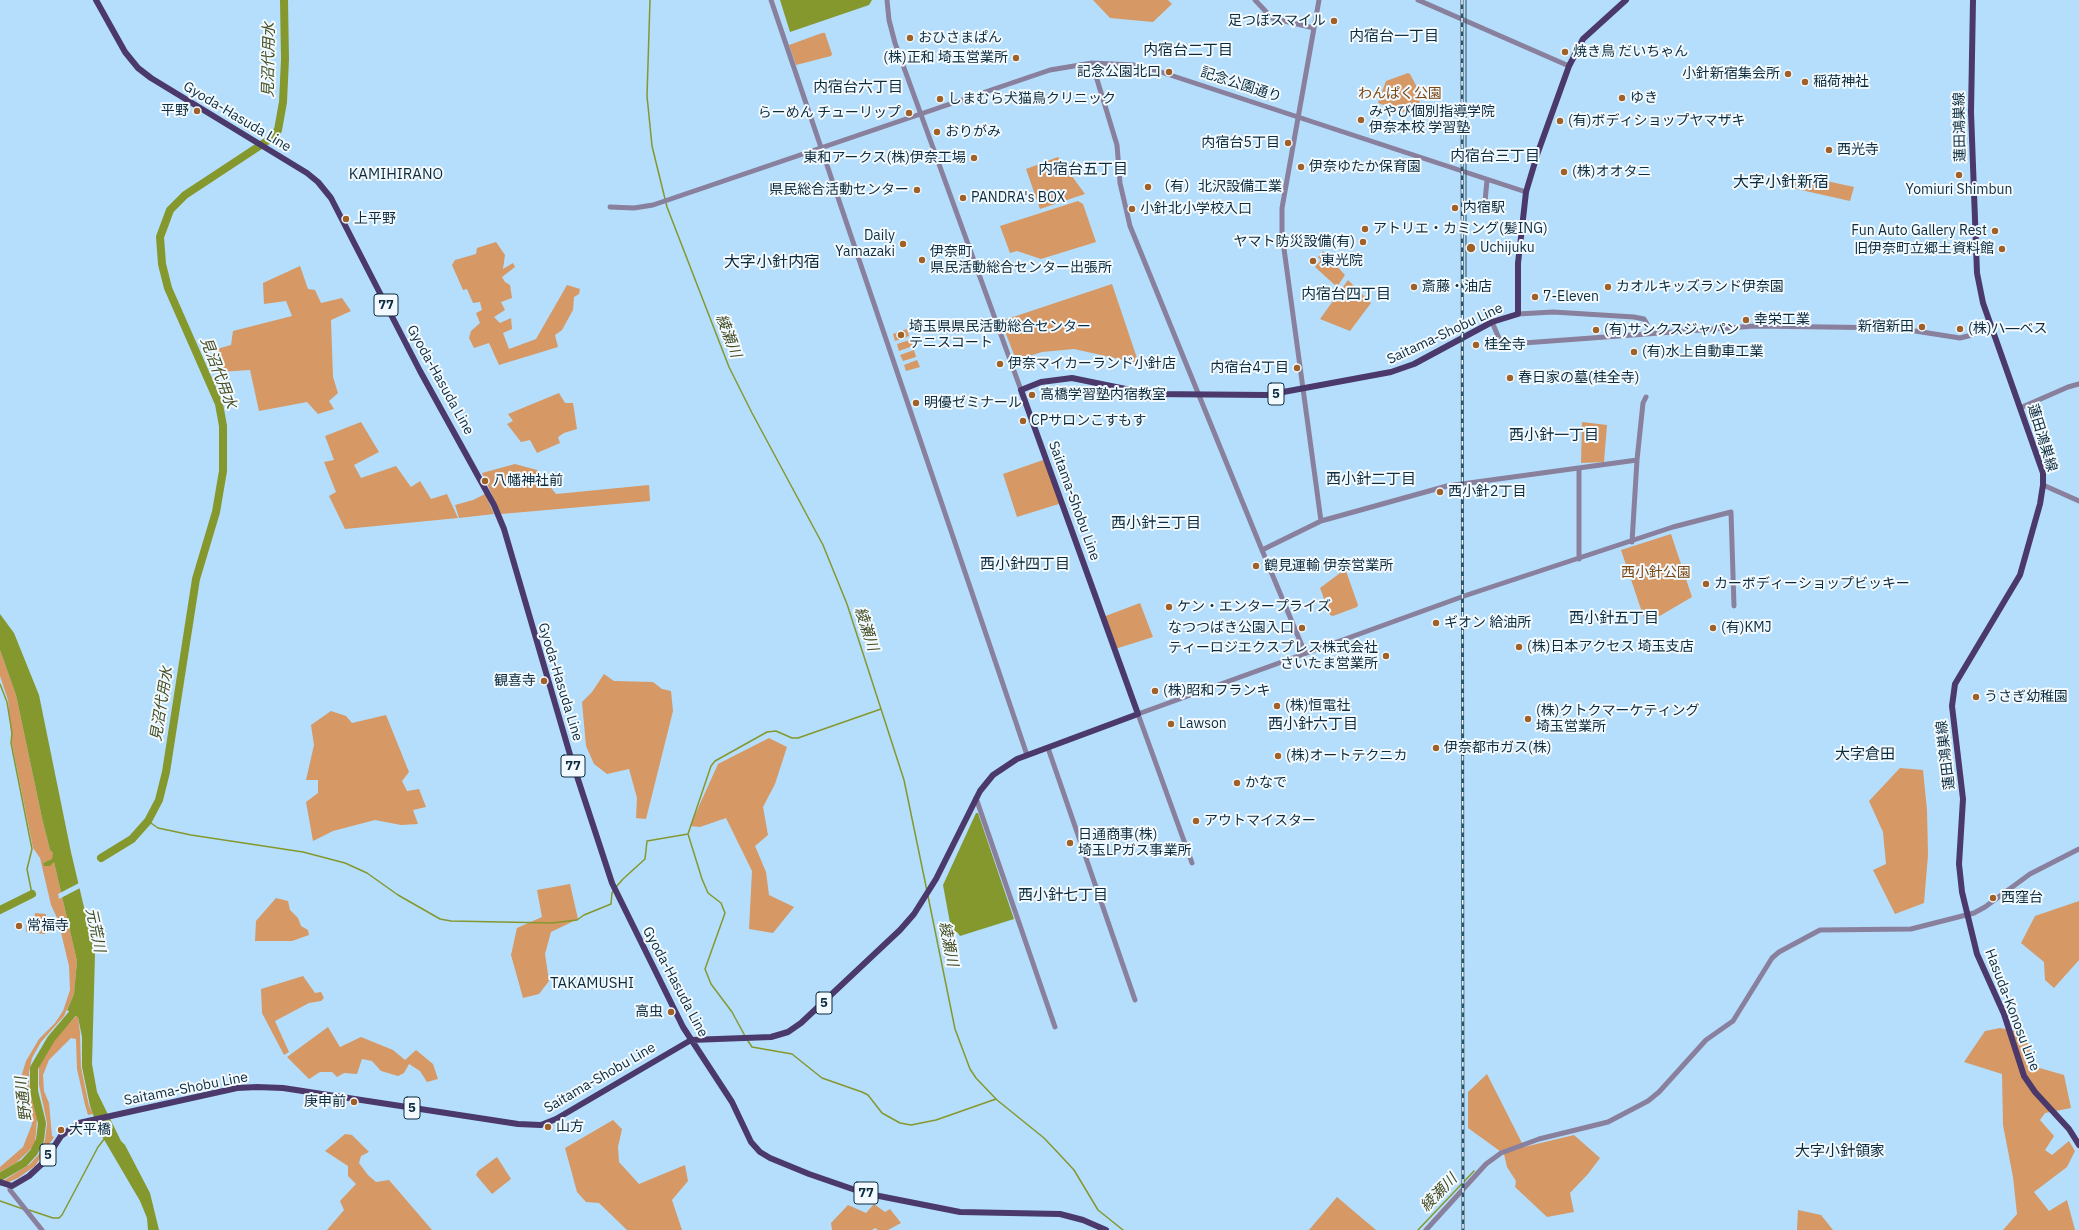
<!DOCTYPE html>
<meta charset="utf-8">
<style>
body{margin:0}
canvas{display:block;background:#b4defb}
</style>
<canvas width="2079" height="1230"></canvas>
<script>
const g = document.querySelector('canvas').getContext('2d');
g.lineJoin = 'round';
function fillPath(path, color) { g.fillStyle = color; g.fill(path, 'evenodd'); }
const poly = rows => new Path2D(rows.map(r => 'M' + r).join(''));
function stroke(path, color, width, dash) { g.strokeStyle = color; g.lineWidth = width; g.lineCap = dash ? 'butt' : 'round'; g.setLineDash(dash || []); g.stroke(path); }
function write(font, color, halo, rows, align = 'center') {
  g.font = font + ' "IBM Plex Sans","Noto Sans JP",sans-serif'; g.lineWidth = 4; g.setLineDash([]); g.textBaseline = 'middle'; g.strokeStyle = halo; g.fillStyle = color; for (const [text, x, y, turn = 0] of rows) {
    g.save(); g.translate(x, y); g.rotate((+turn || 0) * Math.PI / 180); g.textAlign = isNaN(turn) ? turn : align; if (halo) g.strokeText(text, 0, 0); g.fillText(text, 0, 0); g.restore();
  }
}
const green = poly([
 [1093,0,1168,0,1172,4,1153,22,1110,18],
 [822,33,825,33,832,54,831,56,796,65,789,45],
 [1408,73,1410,74,1419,91,1420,116,1418,117,1378,103,1386,81],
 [1058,157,1085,194,1040,209,1026,169],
 [1782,174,1798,178,1799,175,1854,187,1850,201,1779,185],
 [1078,201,1083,204,1096,242,1041,259,1017,251,1010,253,1000,226],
 [496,242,505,255,503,269,513,263,515,267,502,277,505,282,510,285,512,298,501,302,505,310,494,317,500,323,511,318,512,329,503,333,509,349,536,339,567,285,580,289,579,294,574,297,573,310,562,330,555,335,558,347,499,365,489,343,474,348,469,338,471,331,480,323,476,313,482,310,480,302,473,303,467,289,463,290,452,265,455,260,476,254,477,248],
 [1323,251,1345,275,1337,287,1315,267,1321,260,1318,257],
 [300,266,308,289,315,290,321,303,342,298,351,311,331,320,333,377,338,393,329,401,334,409,318,414,307,402,259,411,250,370,219,372,217,349,231,345,233,331,292,316,286,301,264,304,263,283],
 [1348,280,1371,303,1350,331,1320,319],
 [1112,284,1138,361,1137,363,1074,349,1042,352,1016,360,1001,321],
 [907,329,909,336,895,341,893,334],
 [910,340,913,346,899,351,897,344],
 [914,350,916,357,903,361,900,355],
 [917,360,920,367,906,371,904,365],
 [559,393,565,403,573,403,577,429,564,433,558,437,560,443,537,453,530,440,521,442,507,424,513,421,508,414],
 [361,422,379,452,354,465,361,478,396,466,411,487,420,481,431,499,447,494,458,518,345,529,329,496,336,492,324,462,334,460,325,436],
 [1582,422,1607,425,1604,462,1581,463],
 [1046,459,1062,503,1017,517,1003,474],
 [515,464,537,470,556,494,649,485,650,501,501,514,482,473],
 [485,494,494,514,459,518,455,505,473,500],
 [1671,534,1692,597,1646,624,1621,550],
 [1344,570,1346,571,1358,605,1357,607,1333,616,1330,615,1320,588],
 [1140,603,1153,637,1115,649,1103,617],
 [0,650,16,695,42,818,50,850,53,853,53,859,43,863,51,864,54,862,77,961,74,994,64,1016,41,1042,32,1058,29,1072,29,1084,37,1119,35,1145,16,1163,0,1172,0,1167,23,1147,32,1124,31,1112,23,1090,22,1074,26,1061,39,1039,55,1023,63,1011,70,990,69,966,58,920,51,905,40,858,33,848,12,744,8,700,0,676],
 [604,674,614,681,653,682,662,689,671,691,673,711,646,819,636,818,637,798,629,769,607,774,594,764,586,746,582,702,592,692],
 [331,711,346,716,352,723,386,715,409,772,402,781,407,791,419,789,426,807,413,810,418,824,401,825,375,820,333,831,313,841,306,802,318,793,318,780,306,780,314,745,311,725],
 [769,738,787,747,775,784,763,807,768,835,755,846,766,872,769,895,794,907,773,933,749,929,752,871,726,818,700,827,690,826,718,764],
 [1900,768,1923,770,1927,810,1928,855,1924,903,1895,914,1873,870,1886,864,1883,832,1869,801],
 [570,884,578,919,551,932,545,954,549,981,539,994,523,998,511,955,517,928,542,917,537,890],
 [276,898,288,901,290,910,298,918,301,926,308,930,309,935,292,941,255,941,256,921],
 [2079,901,2079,960,2054,988,2045,980,2044,962,2021,943,2035,916],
 [35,913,46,914,45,934,26,932,27,921,34,922],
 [303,976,315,993,321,992,324,998,321,1001,309,1003,275,1021,289,1052,284,1055,262,1013,261,989],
 [76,1016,78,1016,80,1033,81,1067,89,1106,93,1114,88,1115,85,1105,77,1069,76,1039,71,1038,49,1060,43,1075,44,1091,49,1103,52,1136,54,1137,35,1166,18,1178,0,1186,0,1183,30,1164,39,1154,45,1140,47,1123,39,1085,39,1065,53,1041],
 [328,1027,340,1047,361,1037,393,1050,405,1060,416,1050,433,1064,438,1079,427,1082,420,1071,409,1064,404,1073,398,1076,381,1071,372,1061,362,1059,357,1074,344,1073,337,1077,332,1072,320,1072,309,1079,287,1057],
 [2000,1028,2024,1033,2036,1067,2064,1075,2071,1108,2045,1113,2040,1120,2054,1136,2045,1150,2052,1155,2069,1141,2075,1151,2067,1167,2034,1192,2049,1211,2067,1200,2075,1230,2003,1230,2017,1214,2013,1177,2003,1125,2002,1074,1964,1062,1985,1031],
 [1487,1074,1524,1147,1574,1135,1600,1158,1588,1174,1570,1193,1574,1212,1547,1217,1515,1187,1516,1181,1507,1167,1504,1154,1468,1128,1468,1092],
 [613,1120,622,1129,618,1147,619,1162,639,1184,685,1165,688,1181,672,1200,682,1230,627,1230,599,1203,586,1202,577,1192,565,1148],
 [345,1134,352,1135,369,1152,361,1156,359,1163,368,1175,376,1182,389,1180,432,1230,327,1230,344,1210,340,1201,356,1184,348,1176,348,1166,325,1151],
 [497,1157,511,1179,492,1194,476,1175,478,1171],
 [1337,1197,1376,1230,1309,1230],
 [874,1204,885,1212,890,1209,901,1223,888,1230,878,1230,875,1228,872,1230,832,1230,831,1223,848,1205,866,1213],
 [1798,1210,1821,1215,1833,1230,1797,1230]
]);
const water = poly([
 [780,0,872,0,869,5,790,32],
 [0,614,14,633,39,695,71,852,95,954,92,1064,97,1092,121,1141,125,1145,150,1193,159,1230,148,1230,147,1218,140,1201,99,1131,90,1106,82,1067,82,1037,78,1017,67,1010,74,994,77,961,54,862,50,866,44,866,43,863,52,859,53,853,50,850,42,818,16,695,0,650],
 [976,813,978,813,1014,919,960,936,957,932,952,934,943,885]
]);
const pier = poly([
 [81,882,82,887,59,899,58,894]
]);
const stream = poly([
 [650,0,647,96,652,146,667,207,729,367,752,413,823,545,847,604,904,780,927,891],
 [0,684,7,702,12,733,11,743,32,849,27,869,32,894],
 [148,821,158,828,191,835,303,852,345,863,367,873,398,895,440,919,451,921,552,923,577,920,584,915,611,904,612,893,614,890],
 [616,887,623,879,645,859,647,841,688,834],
 [928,896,955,1029,970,1069,976,1078,997,1100,1044,1138,1061,1156,1074,1170,1098,1210,1123,1230],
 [745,1036,732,1012,711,984,705,969,725,913,721,903,708,893,702,879,688,834,711,766,715,761,767,732,776,731,792,738,798,738,881,709],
 [748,1041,752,1047,792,1054,822,1078,862,1092,868,1095,882,1113,900,1123,911,1125,936,1120,996,1099],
 [0,1201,23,1209],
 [29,1210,53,1218,59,1218,62,1215,98,1147,105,1138],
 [1418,1230,1474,1171]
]);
const canal = poly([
 [101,858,132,839,148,821,159,800,166,772,196,579]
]);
const river = poly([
 [101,858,132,839,148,821,159,800,166,772,196,579,216,512,223,471,223,426,219,404,168,288,162,264,160,237,170,210,185,195,270,139,278,130,283,102,285,59,284,0],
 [0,910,32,894],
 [0,1177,24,1163,34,1152,40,1140,42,1123,34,1091,34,1068,51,1039,78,1007]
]);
const minor = poly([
 [771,0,1027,755],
 [887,0,889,20,895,43,1021,390],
 [1255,0,1272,18,1314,28],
 [1418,0,1569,66],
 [1092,63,1117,145,1120,183,1130,226,1262,550],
 [1479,206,1485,202,1487,180],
 [610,207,634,208,653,205,1050,70,1092,63,1133,65,1158,71,1526,192],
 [1518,314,1553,312,1634,317,1644,319,1647,324,1648,333],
 [1492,322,1501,343,1510,344,1755,326,1896,328,1960,338,1972,335,1991,325],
 [2020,408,2068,387,2079,384],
 [2043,485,2079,501],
 [1321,521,1447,486,1637,460],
 [1632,542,1637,460,1643,403,1646,397],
 [1579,559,1579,468],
 [1305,653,1262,550,1321,521,1282,234,1282,208,1319,0],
 [1048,748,1135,1000],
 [976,798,1055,1027],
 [1192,863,1138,714,1467,595,1673,527,1731,512,1734,606],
 [10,1186,10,1190,42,1230],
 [1426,1230,1486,1164,1501,1153,1539,1139,1608,1122,1648,1101,1659,1092,1706,1040,1733,1021,1772,958,1779,952,1820,930,1911,929,1974,913,1985,907,2030,874,2079,849]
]);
const major = poly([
 [96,0,125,52,138,68,151,78,307,173,318,182,331,198,420,371,494,505,504,529,571,758,612,883,683,1027,732,1102,751,1142,760,1152,770,1158,809,1174,864,1193,960,1212,1060,1214,1083,1220,1106,1230],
 [1973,0,1971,112,1977,273,1983,303,2043,473,2043,485,2040,504,2020,575,1955,684,1952,706,1963,799,1959,864,1962,892,1977,954,2004,1014,2024,1076,2035,1092,2069,1129,2079,1145],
 [0,1182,12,1186,29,1176,44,1162,61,1136,79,1123,237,1088,257,1087,283,1088,518,1124,541,1125,556,1119,691,1040,771,1037,788,1032,801,1023,900,930,914,914,936,879,980,791,993,775,1017,759,1138,714,1021,390,1041,382,1072,378,1150,394,1267,395,1391,372,1414,364,1492,322,1518,314,1518,263,1521,237,1526,192,1538,152,1569,66,1583,39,1626,0]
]);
const tram = poly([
 [1466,288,1466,0]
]);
const rail = poly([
 [1462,0,1463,1230]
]);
const markers = [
 [1334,21,4,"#a06128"],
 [910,38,4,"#a06128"],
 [1565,52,4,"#a06128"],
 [1016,58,4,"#a06128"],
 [1169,72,4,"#a06128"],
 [1788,74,4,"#a06128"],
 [1805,82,4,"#a06128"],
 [1622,98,4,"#a06128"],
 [940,99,4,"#a06128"],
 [197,111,4,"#a06128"],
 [909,113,4,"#a06128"],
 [1361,120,4,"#a06128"],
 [1560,121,4,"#a06128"],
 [937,132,4,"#a06128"],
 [1288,143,4,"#a06128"],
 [1829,150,4,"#a06128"],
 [974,158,4,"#a06128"],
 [1301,167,4,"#a06128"],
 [1564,172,4,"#a06128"],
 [1959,175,4,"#a06128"],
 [1148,187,4,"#a06128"],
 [917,190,4,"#a06128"],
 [963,198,4,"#a06128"],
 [1455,208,4,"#a06128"],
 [1132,209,4,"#a06128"],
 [346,219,4,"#a06128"],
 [1365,229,4,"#a06128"],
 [1995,231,4,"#a06128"],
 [1363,242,4,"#a06128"],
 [903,244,4,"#a06128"],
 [1471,248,5,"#a06128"],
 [2002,249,4,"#a06128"],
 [922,260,4,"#a06128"],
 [1313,261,4,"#a06128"],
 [1414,287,4,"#a06128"],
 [1608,287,4,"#a06128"],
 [1535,297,4,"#a06128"],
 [1746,320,4,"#a06128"],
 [1922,327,4,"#a06128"],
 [1960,329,4,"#a06128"],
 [1596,330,4,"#a06128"],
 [901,335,4,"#a06128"],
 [1476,345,4,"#a06128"],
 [1634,352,4,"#a06128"],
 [1000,364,4,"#a06128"],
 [1297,368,4,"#a06128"],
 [1510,378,4,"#a06128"],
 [1032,395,4,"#a06128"],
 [916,403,4,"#a06128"],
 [1023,421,4,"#a06128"],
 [485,481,4,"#a06128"],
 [1440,492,4,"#a06128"],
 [1256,566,4,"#a06128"],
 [1706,584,4,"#a06128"],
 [1169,607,4,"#a06128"],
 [1436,623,4,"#a06128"],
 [1302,628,4,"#a06128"],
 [1713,628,4,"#a06128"],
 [1519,647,4,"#a06128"],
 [1386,656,4,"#a06128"],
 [544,681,4,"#a06128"],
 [1155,691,4,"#a06128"],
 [1976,697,4,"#a06128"],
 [1277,706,4,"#a06128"],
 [1528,719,4,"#a06128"],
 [1171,724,4,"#a06128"],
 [1436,748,4,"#a06128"],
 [1278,756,4,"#a06128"],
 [1237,783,4,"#a06128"],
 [1196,821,4,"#a06128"],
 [1070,843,4,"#a06128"],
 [1993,898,4,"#a06128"],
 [19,926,4,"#a06128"],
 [671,1012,4,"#a06128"],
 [354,1102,4,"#a06128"],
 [548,1127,4,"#a06128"],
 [61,1130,4,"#a06128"]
];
const shields = [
 [386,305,24],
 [1276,394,16],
 [573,766,24],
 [824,1003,16],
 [412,1108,16],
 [48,1155,16],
 [866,1193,24]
];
const shieldNames = [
 ["77",386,305],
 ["5",1276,394],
 ["77",573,766],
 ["5",824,1003],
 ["5",412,1108],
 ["5",48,1155],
 ["77",866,1193]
];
const poiNames = [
 ["足つぼスマイル",1326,21,"right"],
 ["おひさまぱん",918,38],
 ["焼き鳥 だいちゃん",1573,52],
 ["(株)正和 埼玉営業所",1008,58,"right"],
 ["記念公園北口",1161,72,"right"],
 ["小針新宿集会所",1780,74,"right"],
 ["稲荷神社",1813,82],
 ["ゆき",1630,98],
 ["しまむら犬猫鳥クリニック",948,99],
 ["平野",189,111,"right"],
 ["みやび個別指導学院",1369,112],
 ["伊奈本校 学習塾",1369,128],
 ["らーめん チューリップ",901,113,"right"],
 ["(有)ボディショップヤマザキ",1568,121],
 ["おりがみ",945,132],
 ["内宿台5丁目",1280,143,"right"],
 ["西光寺",1837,150],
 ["東和アークス(株)伊奈工場",966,158,"right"],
 ["伊奈ゆたか保育園",1309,167],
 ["(株)オオタニ",1572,172],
 ["（有）北沢設備工業",1156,187],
 ["県民総合活動センター",909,190,"right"],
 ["Yomiuri Shimbun",1959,190,"center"],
 ["PANDRA's BOX",971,198],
 ["内宿駅",1463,208],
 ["小針北小学校入口",1140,209],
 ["上平野",354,219],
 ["アトリエ・カミング(髪ING)",1373,229],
 ["Fun Auto Gallery Rest",1987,231,"right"],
 ["Daily",895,236,"right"],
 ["Yamazaki",895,252,"right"],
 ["ヤマト防災設備(有)",1355,242,"right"],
 ["Uchijuku",1480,248],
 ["旧伊奈町立郷土資料館",1994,249,"right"],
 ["伊奈町",930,252],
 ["県民活動総合センター出張所",930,268],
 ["東光院",1321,261],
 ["斎藤・油店",1422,287],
 ["カオルキッズランド伊奈園",1616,287],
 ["7-Eleven",1543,297],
 ["幸栄工業",1754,320],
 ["埼玉県県民活動総合センター",909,327],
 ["テニスコート",909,343],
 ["新宿新田",1914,327,"right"],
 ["(株)ハ―ベス",1968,329],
 ["(有)サンクスジャパン",1604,330],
 ["桂全寺",1484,345],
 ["(有)水上自動車工業",1642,352],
 ["伊奈マイカーランド小針店",1008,364],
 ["内宿台4丁目",1289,368,"right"],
 ["春日家の墓(桂全寺)",1518,378],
 ["高橋学習塾内宿教室",1040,395],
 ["明優ゼミナール",924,403],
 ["CPサロンこすもす",1031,421],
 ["八幡神社前",493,481],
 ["西小針2丁目",1448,492],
 ["鶴見運輸 伊奈営業所",1264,566],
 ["カーボディーショップビッキー",1714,584],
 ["ケン・エンタープライズ",1177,607],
 ["ギオン 給油所",1444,623],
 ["なつつばき公園入口",1294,628,"right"],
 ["(有)KMJ",1721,628],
 ["(株)日本アクセス 埼玉支店",1527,647],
 ["ティーロジエクスプレス株式会社",1378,648,"right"],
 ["さいたま営業所",1378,664,"right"],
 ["観喜寺",536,681,"right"],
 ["(株)昭和フランキ",1163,691],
 ["うさぎ幼稚園",1984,697],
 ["(株)恒電社",1285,706],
 ["(株)クトクマーケティング",1536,711],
 ["埼玉営業所",1536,727],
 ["Lawson",1179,724],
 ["伊奈都市ガス(株)",1444,748],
 ["(株)オートテクニカ",1286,756],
 ["かなで",1245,783],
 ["アウトマイスター",1204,821],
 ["日通商事(株)",1078,835],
 ["埼玉LPガス事業所",1078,851],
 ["西窪台",2001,898],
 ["常福寺",27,926],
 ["高虫",663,1012,"right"],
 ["庚申前",346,1102,"right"],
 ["山方",556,1127],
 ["大平橋",69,1130]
];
const streetNames = [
 ["記念公園通り",1241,85,18],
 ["Gyoda-Hasuda Line",237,117,31],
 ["蓮田鴻巣線",1960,127,-91],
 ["Saitama-Shobu Line",1445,334,-25],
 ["Gyoda-Hasuda Line",440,380,61],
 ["蓮田鴻巣線",2042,438,73],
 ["Saitama-Shobu Line",1074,501,70],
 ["Gyoda-Hasuda Line",560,682,73],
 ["蓮田鴻巣線",1946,755,-97],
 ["Gyoda-Hasuda Line",675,982,62],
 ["Hasuda-Konosu Line",2012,1010,69],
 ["Saitama-Shobu Line",600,1078,-30],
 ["Saitama-Shobu Line",186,1089,-11]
];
const parkNames = [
 ["わんぱく公園",1400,94],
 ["西小針公園",1656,573]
];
const neighbourhoodNames = [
 ["内宿台一丁目",1394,37],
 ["内宿台二丁目",1188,51],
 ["内宿台六丁目",858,88],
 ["内宿台三丁目",1495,157],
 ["内宿台五丁目",1083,170],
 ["KAMIHIRANO",396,175],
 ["内宿台四丁目",1346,295],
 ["西小針一丁目",1554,436],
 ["西小針二丁目",1371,480],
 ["西小針三丁目",1156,524],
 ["西小針四丁目",1025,565],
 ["西小針五丁目",1614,619],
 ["西小針六丁目",1313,725],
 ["大字倉田",1865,755],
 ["西小針七丁目",1063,896],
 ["TAKAMUSHI",592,984],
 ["大字小針領家",1840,1152]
];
const waterNames = [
 ["見沼代用水",269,60,-89],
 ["綾瀬川",728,336,69],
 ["見沼代用水",218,373,69],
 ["綾瀬川",866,629,72],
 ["見沼代用水",162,704,-81],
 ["元荒川",95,930,78],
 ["綾瀬川",948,944,79],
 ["野通川",24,1099,-97],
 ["綾瀬川",1439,1193,-46]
];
const quarterNames = [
 ["大字小針新宿",1781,182],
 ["大字小針内宿",772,262]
];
fillPath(green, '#d69865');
fillPath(water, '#85982e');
fillPath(pier, '#b4defb');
stroke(stream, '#85982e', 1.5);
stroke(canal, '#85982e', 4.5);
stroke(river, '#85982e', 8);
stroke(minor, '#89809e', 5);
stroke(major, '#4b396b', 6);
stroke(tram, '#305266', 1);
stroke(rail, '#305266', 3);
stroke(rail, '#f3faff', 1.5, [4.5]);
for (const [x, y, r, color] of markers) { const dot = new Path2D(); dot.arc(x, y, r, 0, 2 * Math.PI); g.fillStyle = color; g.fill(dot); stroke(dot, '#f3faff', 1.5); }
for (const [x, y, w] of shields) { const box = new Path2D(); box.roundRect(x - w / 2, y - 11, w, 22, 3); g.fillStyle = '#f3faff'; g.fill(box); stroke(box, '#0c2b3d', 1); }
write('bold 13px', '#0c2b3d', null, shieldNames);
write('14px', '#0c2b3d', '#f3faff', poiNames, 'left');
write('14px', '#0c2b3d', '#f3faff', streetNames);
write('14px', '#7b4611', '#f3faff', parkNames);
write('15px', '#0c2b3d', '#f3faff', neighbourhoodNames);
write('italic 15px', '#444d23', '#f3faff', waterNames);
write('16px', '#0c2b3d', '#f3faff', quarterNames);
</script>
